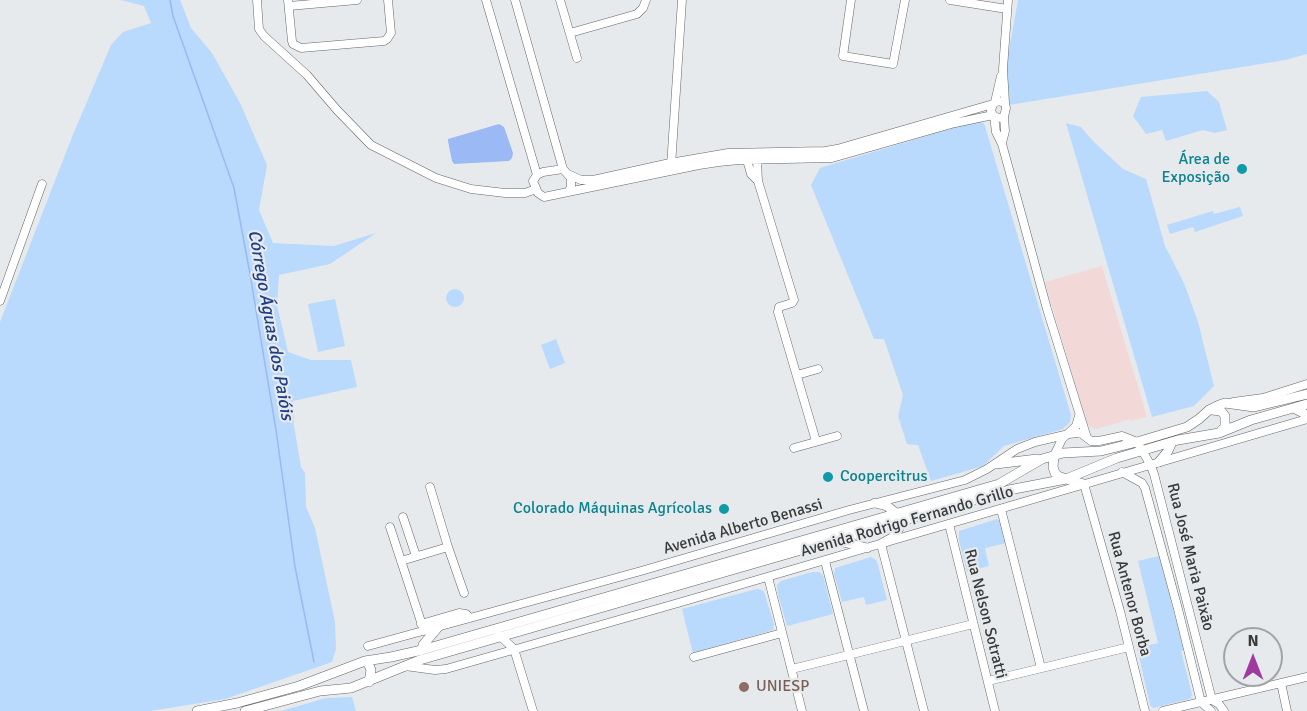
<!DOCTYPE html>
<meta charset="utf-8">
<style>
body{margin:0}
#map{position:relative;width:1307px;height:711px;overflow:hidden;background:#e7eaec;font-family:Signika,sans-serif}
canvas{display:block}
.north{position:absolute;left:1223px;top:627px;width:60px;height:60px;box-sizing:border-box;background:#e7eaec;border:2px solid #a1a4a5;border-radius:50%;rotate:0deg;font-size:16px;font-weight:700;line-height:24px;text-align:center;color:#393a3b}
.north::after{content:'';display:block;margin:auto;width:21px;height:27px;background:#9f3ba0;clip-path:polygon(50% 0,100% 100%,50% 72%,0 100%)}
</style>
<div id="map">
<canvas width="1307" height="711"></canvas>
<div class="north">N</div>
</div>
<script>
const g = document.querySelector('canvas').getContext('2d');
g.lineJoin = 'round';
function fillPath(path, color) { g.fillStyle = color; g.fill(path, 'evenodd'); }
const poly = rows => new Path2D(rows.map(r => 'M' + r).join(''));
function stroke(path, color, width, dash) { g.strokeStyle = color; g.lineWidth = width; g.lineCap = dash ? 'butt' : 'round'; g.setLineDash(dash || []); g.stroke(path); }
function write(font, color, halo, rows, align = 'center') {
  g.font = font + ' Signika,sans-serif'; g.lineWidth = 4.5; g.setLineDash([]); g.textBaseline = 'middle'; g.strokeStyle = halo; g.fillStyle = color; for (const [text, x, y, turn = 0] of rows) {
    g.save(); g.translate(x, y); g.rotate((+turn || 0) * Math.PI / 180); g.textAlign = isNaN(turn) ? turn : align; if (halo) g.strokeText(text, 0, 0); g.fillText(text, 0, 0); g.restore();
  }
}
const commercial = poly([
 [1102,266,1147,417,1131,421,1130,419,1097,429,1090,427,1086,422,1045,282]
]);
const green = poly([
 [121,0,180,0,191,28,212,53,240,103,267,165,259,210,273,243,334,246,376,233,330,264,279,275,277,305,288,352,311,360,351,360,357,387,293,401,294,426,301,467,305,473,306,507,315,528,335,622,336,649,332,662,225,699,150,711,0,711,0,322,72,137,111,45,123,32,151,23,144,6],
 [1018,0,1307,0,1307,54,1285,60,1009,105,1006,67],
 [1207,91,1219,102,1227,130,1215,133,1203,130,1166,141,1162,130,1146,134,1133,116,1141,97],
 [976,121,984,123,1071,415,1070,422,1063,429,1004,446,983,466,931,481,918,445,907,444,898,416,903,395,884,339,874,339,811,185,820,168],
 [1066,123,1081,127,1092,140,1123,169,1146,179,1165,246,1184,283,1198,322,1214,386,1194,406,1152,417],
 [1240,207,1243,216,1195,232,1193,227,1170,234,1167,225,1213,211,1214,214],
 '446 298a9 9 0 1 1 18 0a9 9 0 1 1-18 0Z',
 [335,299,345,346,318,352,308,304],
 [556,339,565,363,550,369,541,345],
 [997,519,1001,522,1006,543,985,548,989,566,967,572,959,540,959,531],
 [1159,556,1184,650,1181,651,1192,694,1191,698,1189,699,1153,708,1150,705,1137,648,1158,643,1138,561],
 [871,557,876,560,878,565,887,600,866,605,864,597,842,602,834,574,835,568],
 [812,572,819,572,823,575,833,614,787,626,778,594,777,585,781,581],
 [757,589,762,590,764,592,774,624,773,630,693,653,682,609],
 [352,697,356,711,281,711,326,698]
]);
const water = poly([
 [499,124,504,127,513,153,512,158,509,161,454,164,452,161,448,141,448,139]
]);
const stream = poly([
 [170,0,173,16,234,188,250,274,276,430,295,567,314,662]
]);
const minor = poly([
 [257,0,259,29,264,36,307,75,337,110,371,145,436,178,471,189,505,193,525,193,536,189],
 [288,0,292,41,293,44,301,48,384,41,387,39,391,33,388,0],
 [486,0,537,175],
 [515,0,563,169],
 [560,0,577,58],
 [851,0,843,56,893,64,905,0],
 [950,0,1007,9],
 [289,6,357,0],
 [570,33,637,14,643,8,646,0],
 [995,102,1001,76],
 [1005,103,1003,69,1008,0],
 [994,116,996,132,1002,144,1021,213,1047,309,1087,438],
 [1002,143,1005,131,1004,117],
 [747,160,751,174,758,181],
 [757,160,758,181,794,300,792,303,779,307,778,312,816,441],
 [671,166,682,0],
 [570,175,581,180,593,180,670,163,728,153,825,151,837,149,993,104,998,101,1005,103,1006,108,1004,117,997,118,993,115,991,111,993,104],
 [568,192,571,187,571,178,563,169,543,172,537,175,533,181,538,193,544,197,568,192,699,165,719,162,739,160,832,158,955,123,993,115],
 [0,301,42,184],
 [797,375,818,369],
 [1233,402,1263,398,1307,384],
 [794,448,837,436],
 [1054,456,1062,439,1076,426,1079,416],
 [1122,472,1142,483,1145,488,1178,609,1201,702,1211,711],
 [1084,484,1120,611,1145,711],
 [430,487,448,547,464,593],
 [1001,509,1041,668],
 [403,517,416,556],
 [949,524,995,711],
 [390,527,424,631],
 [881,544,924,711],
 [401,561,448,547],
 [825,561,864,711],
 [768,577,802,711],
 [421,624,459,613,466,614,470,618],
 [499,635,514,649,533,711],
 [368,646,641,571,849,510,965,480,987,469,1017,449,1035,442,1069,434,1078,433,1082,434,1091,441,1099,441,1122,436,1137,442,1150,464,1154,474,1212,700,1219,704,1224,711],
 [694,657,782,633],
 [405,666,435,670,446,669,678,603,1307,419],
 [792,669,973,624],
 [988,681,1129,647],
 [1281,683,1287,711],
 [1163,711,1307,677]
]);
const major = poly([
 [1294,408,1307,415],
 [1212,410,1221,411,1225,416,1225,427,1221,431],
 [1054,456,1053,467,1055,473,1058,476,1066,479,1084,484],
 [1159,462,1168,451,1172,442],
 [996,464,1037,459],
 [875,503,887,506,892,510,896,513,898,522,899,528,896,534,892,538,881,544],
 [839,541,867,548],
 [422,650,423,645,439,626],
 [365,661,368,663,371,670,369,682],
 [197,711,237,703,299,686,365,661,391,657,422,650,999,484,1042,459,1063,453,1101,451,1137,442,1187,427,1199,419,1209,410,1219,405,1225,403,1254,407,1307,394],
 [245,711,320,691,351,688,420,660,1009,490,1066,479,1117,458,1178,440,1219,433,1251,420,1307,404]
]);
const markers = [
 [1242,169,6,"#0f9aa8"],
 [828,477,6,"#0f9aa8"],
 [724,509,6,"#0f9aa8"],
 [744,687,6,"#8d6e63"]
];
const cultureNames = [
 ["Área de",1230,160],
 ["Exposição",1230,178],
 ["Coopercitrus",840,477,"left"],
 ["Colorado Máquinas Agrícolas",712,509]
];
const streetNames = [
 ["Avenida Rodrigo Fernando Grillo",907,522,-16],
 ["Avenida Alberto Benassi",743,527,-16],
 ["Rua José Maria Paixão",1190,557,76],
 ["Rua Antenor Borba",1129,594,75],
 ["Rua Nelson Sotratti",985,614,76]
];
const educationNames = [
 ["UNIESP",756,687]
];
const waterNames = [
 ["Córrego Águas dos Paióis",270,325,80]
];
fillPath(commercial, '#f3d8d8');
fillPath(green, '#b9d9fd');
fillPath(water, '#9ab9f5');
stroke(stream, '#9ab9f5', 1.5);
stroke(minor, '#646668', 9);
stroke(major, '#646668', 10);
stroke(minor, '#fff', 8);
stroke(major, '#fff', 9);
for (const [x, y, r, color] of markers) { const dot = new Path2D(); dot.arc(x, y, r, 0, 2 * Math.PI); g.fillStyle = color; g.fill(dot); stroke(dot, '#e7eaec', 2); }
write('16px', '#0d838f', '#e7eaec', cultureNames, 'right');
write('16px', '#393a3b', '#e7eaec', streetNames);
write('16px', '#785e54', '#e7eaec', educationNames, 'left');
write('italic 18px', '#1f3f84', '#e7eaec', waterNames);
</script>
